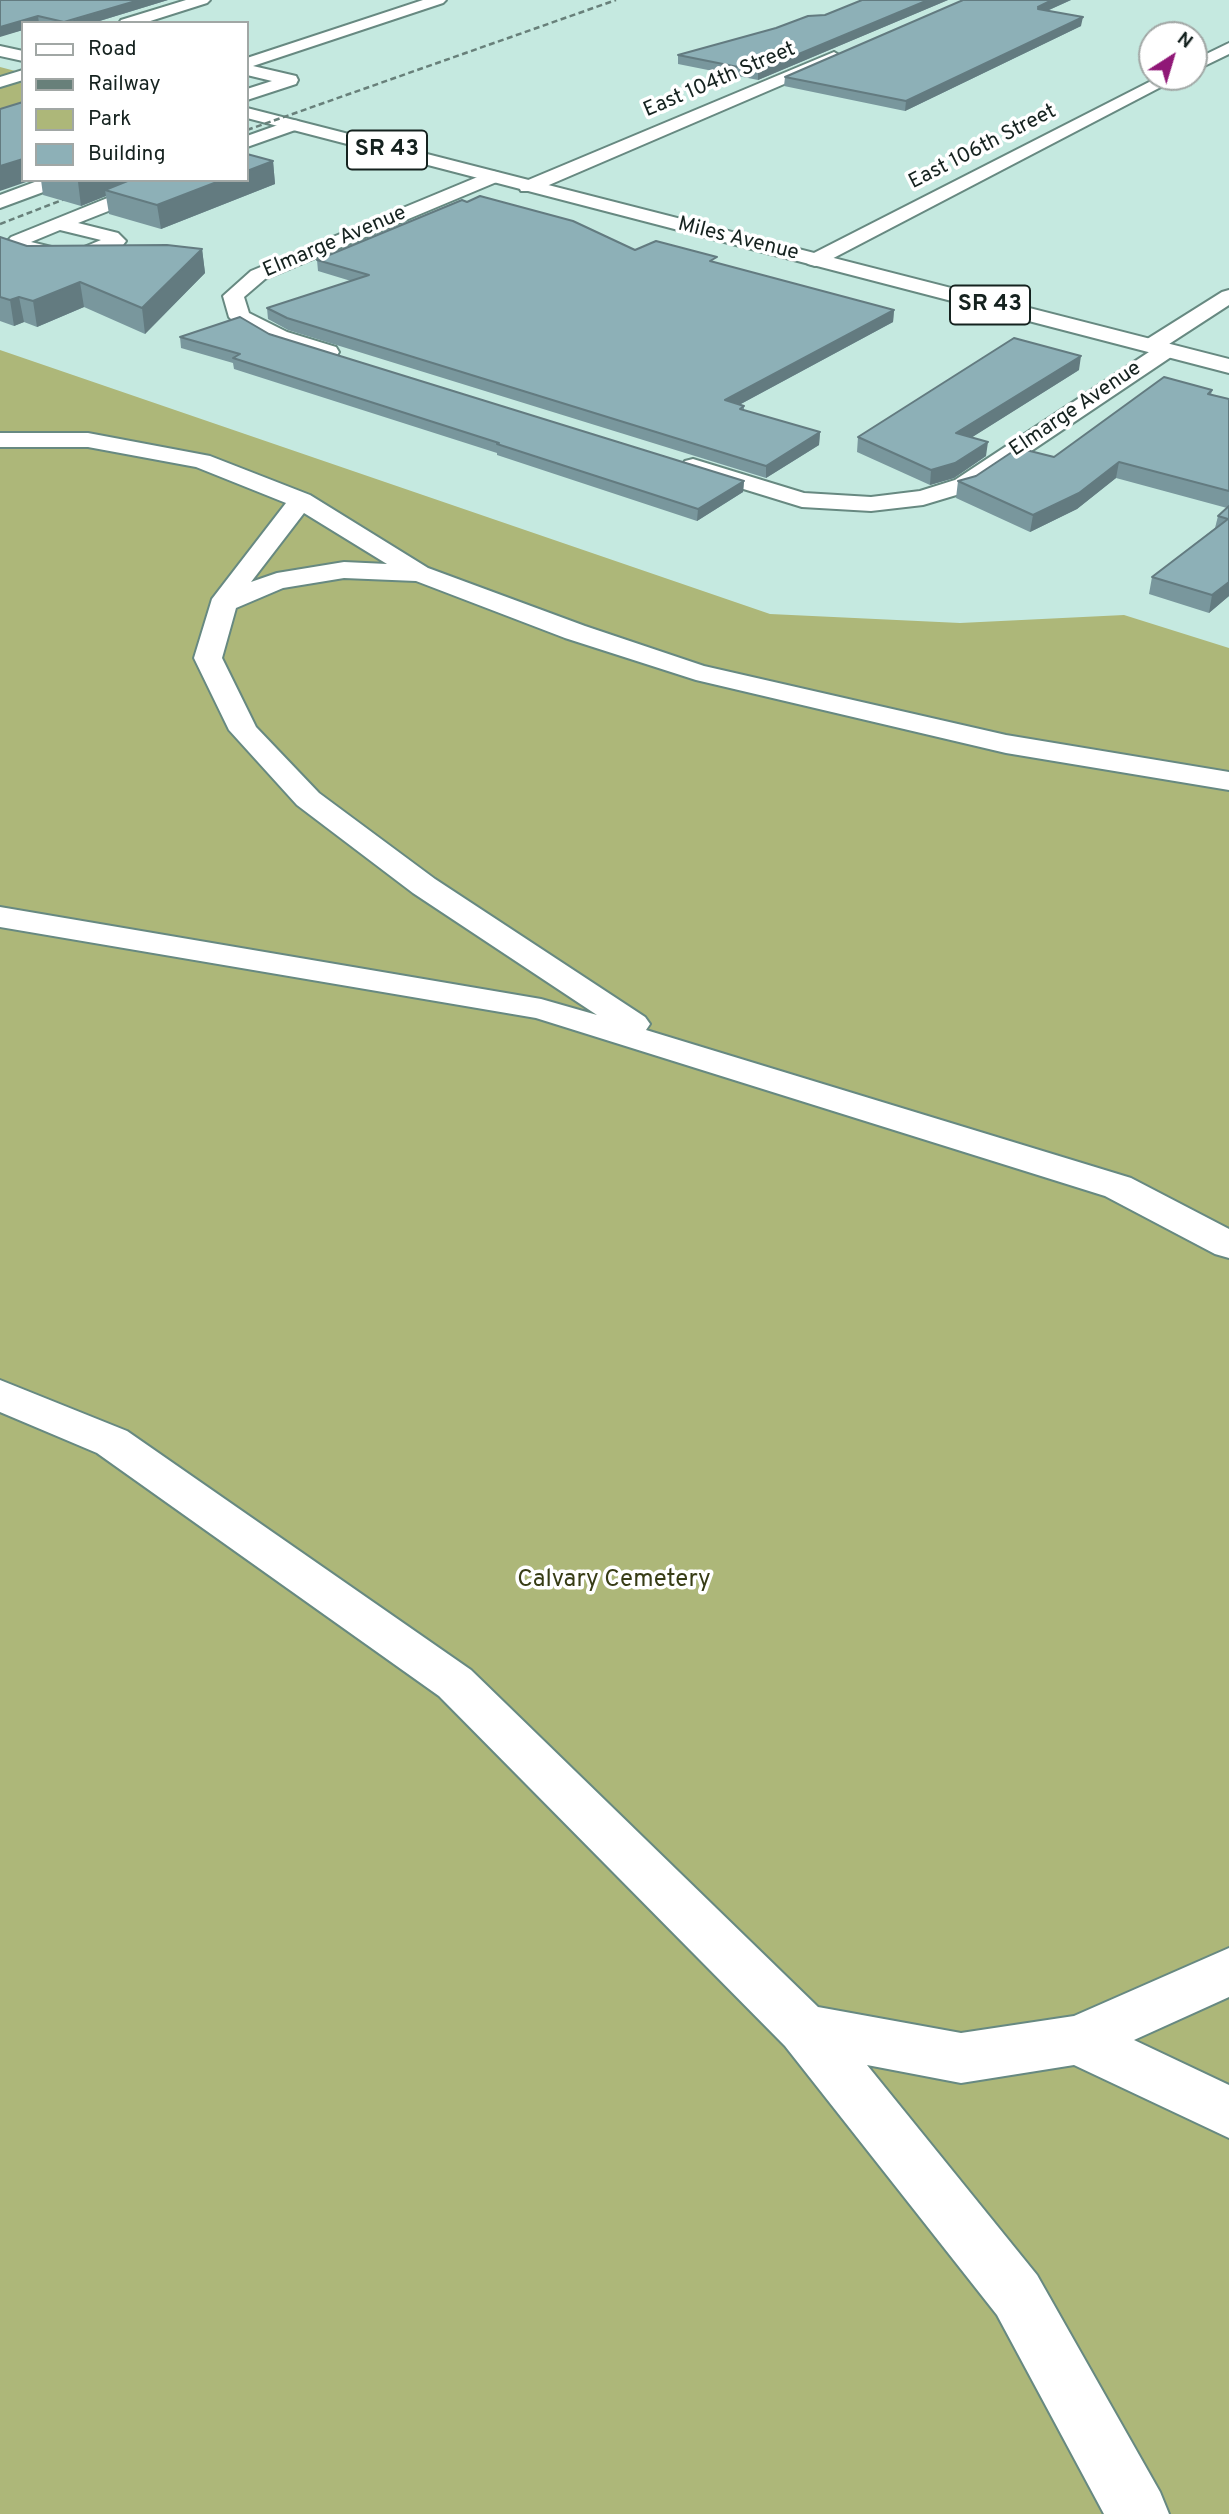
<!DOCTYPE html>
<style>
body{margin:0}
#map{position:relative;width:1229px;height:2514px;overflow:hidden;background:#c5e9e0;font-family:Overpass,sans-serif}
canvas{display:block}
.legend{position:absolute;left:21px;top:21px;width:228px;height:161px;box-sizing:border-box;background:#fff;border:2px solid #a1a7a5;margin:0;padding:9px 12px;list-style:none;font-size:21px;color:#15221f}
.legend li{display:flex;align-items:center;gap:14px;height:35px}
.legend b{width:35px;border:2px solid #a1a7a5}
.north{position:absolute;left:1138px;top:21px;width:70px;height:70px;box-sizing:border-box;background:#fff;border:2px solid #a1a7a5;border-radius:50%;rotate:37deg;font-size:19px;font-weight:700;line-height:28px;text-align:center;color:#15221f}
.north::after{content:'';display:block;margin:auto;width:24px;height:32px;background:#901877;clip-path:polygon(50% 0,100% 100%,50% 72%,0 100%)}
</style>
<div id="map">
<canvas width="1229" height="2514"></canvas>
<ul class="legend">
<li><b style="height:9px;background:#fff"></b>Road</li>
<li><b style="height:9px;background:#68807a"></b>Railway</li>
<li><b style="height:19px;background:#adb779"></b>Park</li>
<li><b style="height:19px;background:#8db0b7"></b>Building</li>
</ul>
<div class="north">N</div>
</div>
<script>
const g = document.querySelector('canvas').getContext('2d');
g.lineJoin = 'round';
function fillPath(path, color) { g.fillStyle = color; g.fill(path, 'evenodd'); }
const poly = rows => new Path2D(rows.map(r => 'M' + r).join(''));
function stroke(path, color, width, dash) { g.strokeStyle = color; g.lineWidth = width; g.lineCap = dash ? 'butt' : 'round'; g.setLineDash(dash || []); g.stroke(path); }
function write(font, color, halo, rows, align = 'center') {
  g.font = font + ' Overpass,sans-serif'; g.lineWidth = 7; g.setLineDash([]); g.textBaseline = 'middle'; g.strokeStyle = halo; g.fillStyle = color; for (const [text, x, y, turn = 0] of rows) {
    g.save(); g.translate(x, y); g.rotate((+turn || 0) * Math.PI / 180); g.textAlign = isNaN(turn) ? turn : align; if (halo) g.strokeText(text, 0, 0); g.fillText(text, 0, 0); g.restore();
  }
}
const green = poly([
 [0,67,23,73,23,102,0,109],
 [0,350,770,614,960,623,1124,615,1229,648,1229,2514,0,2514]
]);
const minor = poly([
 [186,0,210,0,207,3,144,23,119,23,121,20,186,0],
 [423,0,446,0,443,3,253,66,296,76,298,80,296,84,247,100,247,89,272,81,247,75,247,58,423,0],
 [1229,43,1229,54,1194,71,1194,60,1229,43],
 [834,52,842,57,840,60,535,191,521,191,519,187,521,183,834,52],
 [23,70,23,80,0,87,0,77,23,70],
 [1159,77,1180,77,822,264,815,266,808,264,805,260,808,256,1159,77],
 [292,120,298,121,301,125,298,129,247,147,247,136,292,120],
 [492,171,499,173,501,177,499,181,265,279,244,297,249,313,287,332,336,347,339,352,336,357,328,359,271,342,233,321,229,317,223,296,251,271,492,171],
 [40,180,67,180,65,184,0,208,0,195,40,180],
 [152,180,179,180,177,184,78,223,118,233,126,241,123,245,90,260,60,263,8,248,5,244,11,237,152,180],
 [60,230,101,240,72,252,31,242,60,230],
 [1229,290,1229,305,1169,344,1177,350,1174,355,973,490,923,505,871,511,802,507,685,471,681,466,685,461,693,459,804,493,871,497,920,491,955,480,1149,352,1141,346,1144,341,1222,292,1229,290],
 [0,433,88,433,210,456,310,495,428,568,585,626,704,666,1006,735,1229,772,1229,790,1006,753,696,680,565,638,416,581,344,578,283,588,236,608,222,658,256,727,319,793,435,879,645,1017,650,1024,646,1030,1131,1178,1229,1229,1229,1258,1215,1254,1105,1196,536,1018,0,927,0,907,541,999,597,1015,413,893,297,805,229,730,194,658,212,599,286,503,196,467,88,447,0,447,0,433],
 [304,513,387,564,344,562,277,573,251,582,304,513],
 [0,1380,127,1431,471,1670,818,2007,961,2033,1074,2016,1229,1948,1229,1997,1134,2040,1229,2085,1229,2138,1074,2065,961,2083,867,2065,1037,2275,1160,2492,1169,2514,1104,2514,997,2315,785,2046,439,1696,97,1453,0,1412,0,1380]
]);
const major = poly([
 [0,46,23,51,23,61,0,56,0,46],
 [247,108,1229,359,1229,373,247,118,247,108]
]);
const rail = poly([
 [247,130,616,0],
 [0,224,114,180]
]);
const wall = poly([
 [0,0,168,0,93,23,23,23,23,30,0,36],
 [862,0,948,0,758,80,678,64,678,55,825,15],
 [963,0,1071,0,1047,11,1081,26,905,111,784,86,785,77],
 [273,161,275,184,161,229,109,214,106,196,81,206,43,195,41,180,247,180],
 [467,202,635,250,717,263,894,310,893,322,739,405,744,406,744,410,820,432,819,445,766,478,288,330,268,319,267,308,351,281,318,271,317,260],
 [0,237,27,246,202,249,205,273,145,334,84,307,37,327,24,322,14,326,0,321],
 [269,334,744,481,743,492,697,521,497,455,497,453,234,369,233,363,181,348,180,337],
 [1079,370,972,437,986,456,954,478,930,485,857,452,858,437],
 [1212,390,1211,395,1229,399,1229,596,1209,613,1149,594,1152,577,1215,528,1218,516,1227,508,1116,478,1077,509,1030,532,956,498,958,481,976,476,1054,457]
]);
const shadedWall = poly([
 [139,0,168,0,93,23,64,23],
 [928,0,948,0,758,80,758,71],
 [1052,0,1071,0,1042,13,1038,7],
 [38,16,39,23,23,23,23,30,0,37,0,27],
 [1083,17,1081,26,905,111,906,101],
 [23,159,23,180,32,180,0,191,0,166],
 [273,161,275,184,161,229,157,205,222,180,247,180,247,171],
 [82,180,144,180,105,190,106,196,81,206,78,182],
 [202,249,205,273,145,334,142,308],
 [80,282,84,307,37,327,33,301],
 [19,297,24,322,14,326,10,300],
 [894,310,893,322,724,413,725,400],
 [1081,356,1079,370,955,448,956,433],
 [820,432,819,445,766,478,766,466],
 [988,442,986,456,954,478,930,485,931,470],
 [1119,462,1116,478,1077,509,1030,532,1033,515],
 [744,481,743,492,697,521,698,509],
 [1229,582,1229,596,1209,613,1212,595]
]);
const building = poly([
 [0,0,139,0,64,22,38,16,0,27,0,0],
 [862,0,928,0,758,71,678,55,776,28,808,16,825,15,862,0],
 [963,0,1052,0,1038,7,1042,7,1038,9,1083,17,906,101,785,77,963,0],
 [23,102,23,159,0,166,0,109,23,102],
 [247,154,273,161,247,171,247,154],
 [130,180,222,180,157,205,105,190,130,180],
 [480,196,573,221,635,250,656,241,717,257,710,261,894,310,725,400,744,406,740,409,820,432,766,466,287,318,267,308,369,275,317,260,462,200,467,202,480,196],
 [0,237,27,246,167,245,202,249,142,308,80,282,33,301,19,297,10,300,0,297,0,237],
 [240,317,269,334,744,481,698,509,497,444,499,443,233,358,240,354,180,337,240,317],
 [1014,338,1081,356,956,433,988,442,955,463,931,470,858,437,1014,338],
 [1164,377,1212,390,1208,394,1229,399,1229,491,1119,462,1079,493,1033,515,958,481,976,476,1018,448,1054,457,1164,377],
 [1229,506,1229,582,1212,595,1152,577,1228,519,1218,516,1229,506]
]);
const farStreetnames = [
 ["East 104th Street",720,81,-23],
 ["East 106th Street",983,148,-27],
 ["Miles Avenue",738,240,14],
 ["Elmarge Avenue",335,243,-23],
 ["Elmarge Avenue",1076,410,-34]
];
const shields = [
 [387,150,80],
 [990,305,80]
];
const shieldNames = [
 ["SR 43",387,150],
 ["SR 43",990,305]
];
const parkNames = [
 ["Calvary Cemetery",614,1581]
];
fillPath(green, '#adb779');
stroke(minor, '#678981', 4);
stroke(major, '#678981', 4);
fillPath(minor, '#fff');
fillPath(major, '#fff');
stroke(rail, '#68807a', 2.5, [6, 3.5]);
fillPath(wall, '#79979d');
fillPath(shadedWall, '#637b80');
fillPath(building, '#8db0b7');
stroke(building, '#637b80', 2);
write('21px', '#15221f', '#fff', farStreetnames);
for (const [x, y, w] of shields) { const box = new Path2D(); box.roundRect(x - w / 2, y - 19.5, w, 39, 5); g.fillStyle = '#fff'; g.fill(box); stroke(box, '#15221f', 2); }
write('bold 23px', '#15221f', null, shieldNames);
write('24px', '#373c15', '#fff', parkNames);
</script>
